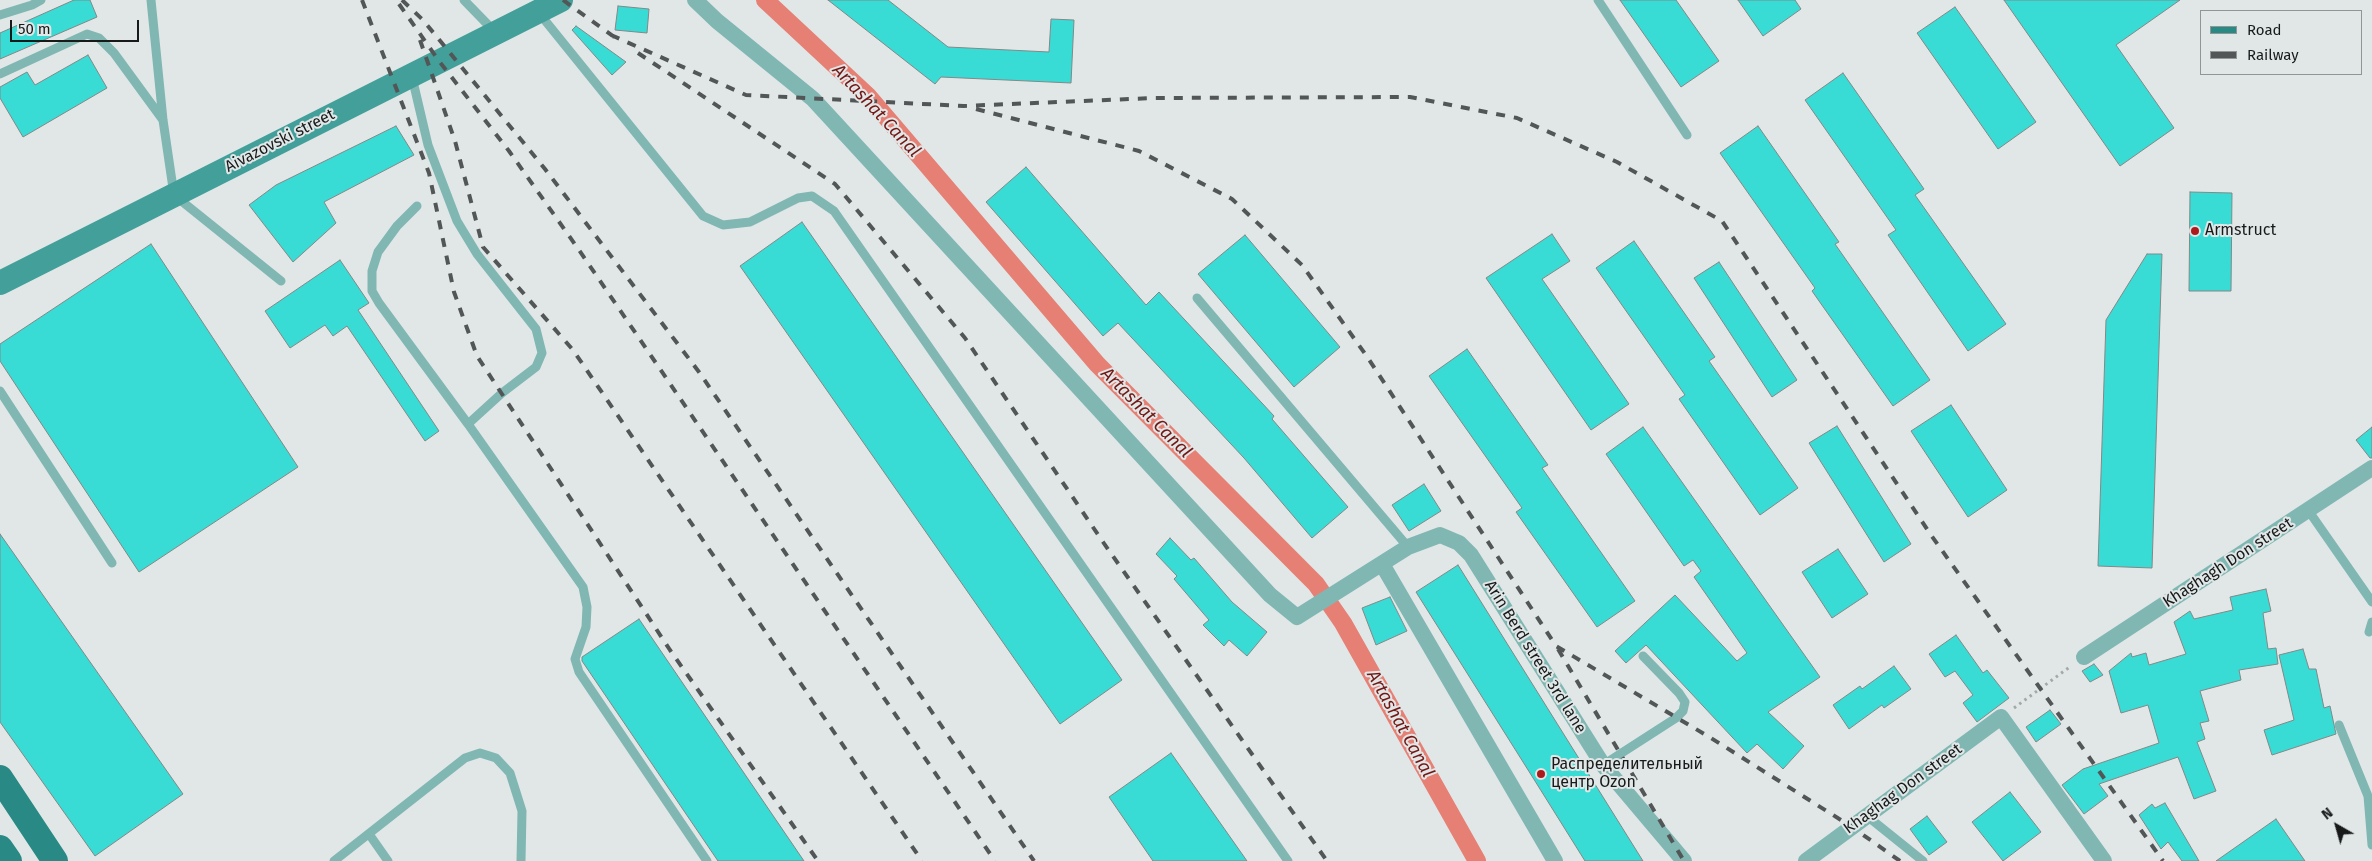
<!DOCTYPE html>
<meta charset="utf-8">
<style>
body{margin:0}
#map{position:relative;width:2372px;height:861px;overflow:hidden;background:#e1e7e7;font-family:"Fira Sans",sans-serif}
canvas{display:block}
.legend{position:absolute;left:2200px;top:10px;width:162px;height:65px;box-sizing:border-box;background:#e1e7e7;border:1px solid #919595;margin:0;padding:6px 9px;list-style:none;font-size:15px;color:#181a1a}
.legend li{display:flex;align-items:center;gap:10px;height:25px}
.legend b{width:25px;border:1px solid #919595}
.north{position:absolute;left:2312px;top:801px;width:50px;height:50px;-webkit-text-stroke:4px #e1e7e7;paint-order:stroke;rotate:322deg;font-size:14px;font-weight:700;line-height:20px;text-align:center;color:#181a1a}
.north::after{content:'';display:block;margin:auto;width:18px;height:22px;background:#181a1a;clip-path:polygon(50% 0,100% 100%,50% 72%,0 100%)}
.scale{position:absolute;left:10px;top:20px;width:129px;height:22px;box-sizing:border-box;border:2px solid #181a1a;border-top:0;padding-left:6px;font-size:15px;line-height:18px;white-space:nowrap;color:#181a1a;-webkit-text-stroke:4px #e1e7e7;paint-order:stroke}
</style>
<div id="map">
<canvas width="2372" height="861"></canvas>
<ul class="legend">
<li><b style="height:6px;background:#298a85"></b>Road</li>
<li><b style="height:6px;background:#525656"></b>Railway</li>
</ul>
<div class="north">N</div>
<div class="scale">50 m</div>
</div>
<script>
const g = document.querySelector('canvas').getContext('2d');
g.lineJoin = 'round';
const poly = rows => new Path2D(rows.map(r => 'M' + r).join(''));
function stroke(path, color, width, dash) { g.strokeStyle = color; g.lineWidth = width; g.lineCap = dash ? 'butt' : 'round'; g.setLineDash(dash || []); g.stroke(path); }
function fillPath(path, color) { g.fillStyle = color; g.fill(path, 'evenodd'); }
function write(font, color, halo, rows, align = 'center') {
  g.font = font + ' "Fira Sans",sans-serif'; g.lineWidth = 4; g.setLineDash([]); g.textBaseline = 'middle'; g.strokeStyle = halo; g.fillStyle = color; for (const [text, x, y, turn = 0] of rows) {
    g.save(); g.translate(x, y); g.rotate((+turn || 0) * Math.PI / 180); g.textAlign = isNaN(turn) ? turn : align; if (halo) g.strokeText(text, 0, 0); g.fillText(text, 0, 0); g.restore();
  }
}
const canal = poly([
 [765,0,868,96,1097,364,1316,584,1343,623,1477,861]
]);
const building = poly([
 [74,0,90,0,97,17,0,59,0,33,74,0],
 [828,0,888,0,948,47,1049,52,1051,19,1074,20,1071,83,941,77,935,84,828,0],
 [1620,0,1676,0,1719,61,1681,87,1620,0],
 [1738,0,1795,0,1801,9,1763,36,1738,0],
 [2004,0,2180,0,2116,45,2174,128,2120,166,2004,0],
 [618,6,649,9,647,33,615,30,618,6],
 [1955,7,2036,122,1998,149,1917,33,1955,7],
 [576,26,626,62,612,75,572,30,576,26],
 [88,55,107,88,23,137,0,98,0,87,27,72,35,85,88,55],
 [1843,73,1924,189,1915,195,2006,324,1968,351,1888,235,1896,230,1805,100,1843,73],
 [396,126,414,155,324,202,336,223,293,262,249,205,276,185,396,126],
 [1758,126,1839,242,1835,244,1930,380,1893,406,1812,291,1815,288,1720,153,1758,126],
 [1026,167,1146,305,1159,292,1274,416,1272,419,1348,507,1312,538,1244,458,1118,323,1103,336,986,202,1026,167],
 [2190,192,2232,193,2231,291,2189,291,2190,192],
 [802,222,1122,680,1060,724,740,266,802,222],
 [1552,234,1570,261,1542,279,1629,404,1591,430,1486,278,1552,234],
 [1245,235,1340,347,1294,387,1198,274,1245,235],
 [1634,241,1715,357,1709,361,1798,488,1760,515,1679,399,1685,395,1596,268,1634,241],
 [151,244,298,467,139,572,0,361,0,344,151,244],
 [2147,254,2162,254,2152,568,2098,566,2106,320,2147,254],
 [340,260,369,303,358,310,439,431,425,441,347,326,333,336,325,325,290,348,265,311,340,260],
 [1719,262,1797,380,1772,397,1694,278,1719,262],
 [1467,349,1548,465,1542,468,1635,601,1597,627,1516,512,1522,508,1429,376,1467,349],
 [1951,405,2007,490,1968,517,1911,431,1951,405],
 [1837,426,1911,544,1884,562,1809,443,1837,426],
 [1643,427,1820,677,1768,712,1804,746,1783,769,1757,744,1747,753,1646,645,1626,663,1615,651,1675,595,1737,661,1747,653,1694,577,1701,571,1693,560,1684,566,1606,454,1643,427],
 [2372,427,2372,458,2370,458,2356,440,2372,427],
 [1424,484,1441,511,1409,531,1392,505,1424,484],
 [0,534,183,794,95,856,0,722,0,534],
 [1170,538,1191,560,1194,558,1232,602,1267,632,1247,656,1229,640,1224,646,1203,625,1209,620,1174,579,1177,576,1156,554,1170,538],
 [1838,549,1868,594,1832,618,1802,572,1838,549],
 [1458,565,1643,861,1585,861,1535,781,1416,592,1458,565],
 [2266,589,2271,611,2263,613,2268,649,2276,648,2278,664,2239,670,2241,680,2200,691,2209,721,2200,723,2205,739,2197,742,2216,791,2194,799,2178,757,2099,784,2108,796,2084,814,2062,785,2083,769,2159,743,2148,705,2121,713,2109,671,2131,653,2132,657,2146,653,2149,665,2186,654,2174,622,2190,611,2194,619,2233,610,2230,597,2266,589],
 [1390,597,1407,631,1376,645,1362,608,1390,597],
 [639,619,804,861,718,861,582,661,582,657,639,619],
 [1956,635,1983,673,1987,670,2009,698,1977,722,1963,703,1973,695,1955,671,1945,677,1929,654,1956,635],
 [2303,649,2309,669,2316,669,2324,708,2330,706,2336,734,2272,755,2264,730,2294,720,2279,655,2303,649],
 [2094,664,2103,675,2090,682,2082,671,2094,664],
 [1894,666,1911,689,1884,708,1882,705,1849,729,1833,705,1860,686,1862,689,1894,666],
 [2050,710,2061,724,2036,742,2026,727,2050,710],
 [1171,753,1247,861,1153,861,1109,797,1171,753],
 [2010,792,2041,832,2003,861,1972,822,2010,792],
 [2165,803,2175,820,2199,861,2182,861,2168,842,2161,849,2139,815,2152,804,2155,808,2165,803],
 [1927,816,1947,842,1929,855,1910,829,1927,816],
 [2276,819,2305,861,2216,861,2276,819]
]);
const path = poly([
 [2014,708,2071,666]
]);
const lane = poly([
 [151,0,163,120,174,195,281,281],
 [464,0,495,32],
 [1598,0,1687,135],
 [539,13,703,216,723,225,750,222,798,198,812,196,834,211,1288,861],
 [0,15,32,5,41,0],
 [0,74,87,34,99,38,114,53,163,120],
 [412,77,428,145,457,221,477,254,536,329,542,353,536,367,502,393,468,424,583,587,587,607,586,627,575,659,579,672,707,861],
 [417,206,397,226,378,252,372,271,372,291,379,303,468,424],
 [1197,298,1408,547],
 [0,391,112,563],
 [2308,510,2372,602],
 [2369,632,2372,622],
 [2339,725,2368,796,2372,845],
 [1603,765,1676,718,1683,711,1685,702,1679,693,1643,656],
 [1867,816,1923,861],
 [369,834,388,861],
 [334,861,465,758,480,753,496,758,510,773,522,811,521,861]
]);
const street = poly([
 [695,0,717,21,813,99,1270,595,1297,617,1408,547,1440,535,1459,543,1471,555,1603,765,1684,861],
 [1382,564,1555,861],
 [2084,657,2372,468],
 [1806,861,2001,717,2104,861]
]);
const secondary = poly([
 [0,283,561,0]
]);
const primary = poly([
 [0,778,55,861],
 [0,848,9,861]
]);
const rail = poly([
 [362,0,429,173,454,292,477,356,670,650,818,861],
 [402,0,423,20,545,169,699,372,1034,861],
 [563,0,617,39],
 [399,4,439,61,509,151,579,250,995,861],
 [611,35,746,95,964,106,1154,98,1410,97,1517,118,1617,162,1722,221,1931,535,2163,861],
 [420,40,455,141,483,247,573,350,922,861],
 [638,53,835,184,965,338,1103,542,1327,861],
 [976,109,1139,151,1232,199,1302,265,1368,358,1556,646,1711,738,1852,827,1900,861],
 [1558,649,1684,861]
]);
const markers = [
 [2195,231,5,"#ac1a1c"],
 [1541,774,5,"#ac1a1c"]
];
const streetNames = [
 ["Aivazovski street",280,141,-27],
 ["Khaghagh Don street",2228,563,-33],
 ["Arin Berd street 3rd lane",1535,657,58],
 ["Khaghag Don street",1903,789,-36]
];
const poiNames = [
 ["Armstruct",2205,231],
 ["Распределительный",1551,765],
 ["центр Ozon",1551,783]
];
const waterNames = [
 ["Artashat Canal",876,111,47],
 ["Artashat Canal",1146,413,45],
 ["Artashat Canal",1400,724,61]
];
stroke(canal, '#e68075', 18);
fillPath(building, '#39dbd5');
stroke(building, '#828887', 1);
stroke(path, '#a4a8a8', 3, [2.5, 4]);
stroke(lane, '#80b7b3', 9);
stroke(street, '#80b7b3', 16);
stroke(secondary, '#429f9a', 24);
stroke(primary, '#298a85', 26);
stroke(rail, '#525656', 4, [9, 9]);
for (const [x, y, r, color] of markers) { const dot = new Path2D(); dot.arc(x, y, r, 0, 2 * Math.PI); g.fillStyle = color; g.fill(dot); stroke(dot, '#e1e7e7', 2); }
write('16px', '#181a1a', '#e1e7e7', streetNames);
write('16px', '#181a1a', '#e1e7e7', poiNames, 'left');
write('italic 18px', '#731715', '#e1e7e7', waterNames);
</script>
